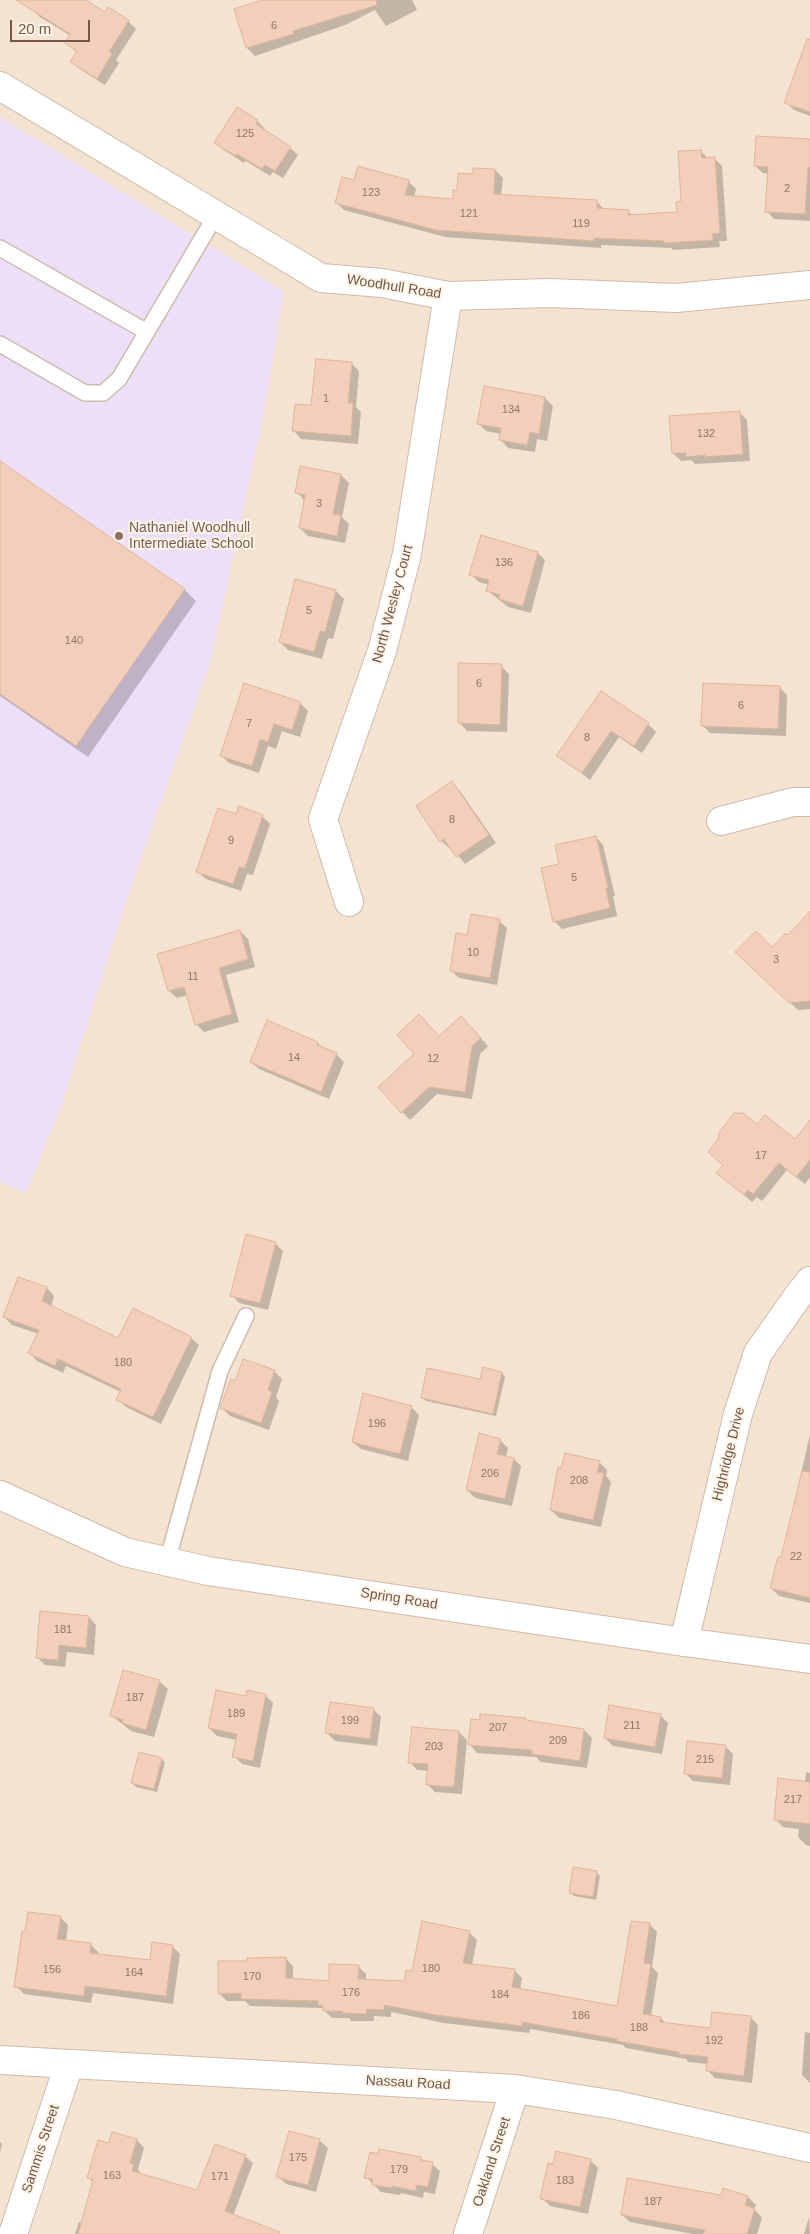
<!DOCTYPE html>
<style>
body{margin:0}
#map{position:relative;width:810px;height:2234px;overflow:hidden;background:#fcf1e2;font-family:Arial,sans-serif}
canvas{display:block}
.scale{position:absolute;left:10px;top:20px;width:80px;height:22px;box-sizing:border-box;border:2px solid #735749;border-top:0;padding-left:6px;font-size:15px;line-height:18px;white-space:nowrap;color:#735749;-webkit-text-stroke:4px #fff5e8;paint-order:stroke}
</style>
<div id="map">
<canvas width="810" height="2234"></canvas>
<div class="scale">20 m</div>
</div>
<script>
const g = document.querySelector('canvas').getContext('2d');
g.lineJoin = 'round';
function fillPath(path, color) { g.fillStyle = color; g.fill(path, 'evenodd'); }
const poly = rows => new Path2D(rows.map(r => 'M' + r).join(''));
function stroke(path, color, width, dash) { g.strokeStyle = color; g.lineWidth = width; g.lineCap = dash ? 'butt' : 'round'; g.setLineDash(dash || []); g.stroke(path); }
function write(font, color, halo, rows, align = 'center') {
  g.font = font + ' Arial,sans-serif'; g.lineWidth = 4; g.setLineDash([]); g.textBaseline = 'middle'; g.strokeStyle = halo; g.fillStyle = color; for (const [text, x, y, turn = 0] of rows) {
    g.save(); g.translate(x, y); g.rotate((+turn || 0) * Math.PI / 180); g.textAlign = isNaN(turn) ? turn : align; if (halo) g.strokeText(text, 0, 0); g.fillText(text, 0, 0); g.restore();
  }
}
const residential = poly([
 [0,0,810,0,810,2234,0,2234]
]);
const education = poly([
 [0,117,284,291,264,413,211,660,128,896,60,1110,26,1193,0,1182]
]);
const shadow = poly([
 [38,0,84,0,105,13,128,21,136,29,116,60,119,63,105,85,80,69,72,62,78,52,67,43,71,36,40,17,32,9],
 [267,0,412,0,417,10,386,26,375,10,345,25,255,56,247,48,236,9],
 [810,56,810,116,794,110,786,102],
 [237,108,257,121,265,129,264,131,290,148,298,155,283,178,273,172,270,176,246,161,244,163,224,150,216,143],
 [810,140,810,221,774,219,767,211,769,174,763,173,755,166],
 [701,151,708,159,714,158,722,166,727,241,719,241,720,247,673,250,671,248,601,245,601,248,445,237,344,210,336,202,355,182,408,181,416,189,414,197,454,200,458,191,474,175,495,170,503,178,501,196,596,201,604,209,628,211,633,216,678,214],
 [351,363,359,371,356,407,361,412,358,444,301,439,294,431],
 [485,387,545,398,553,406,547,441,537,439,535,452,508,448,501,440,501,434,486,431,479,424],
 [739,412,747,420,750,461,695,464,691,460,681,461,673,453],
 [0,462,185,590,196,601,88,757,0,696],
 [341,475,349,483,342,517,349,524,345,543,308,536,300,528,304,500,297,492],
 [538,553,545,560,531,613,508,607,487,590,489,585,479,582,471,575],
 [296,581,336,591,344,599,333,639,328,638,322,659,288,650,280,642],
 [501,666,509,674,507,732,467,731,460,723],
 [779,687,787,695,786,736,710,733,702,725],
 [601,692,648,724,656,732,642,753,619,737,590,780,558,755],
 [300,703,308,711,300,737,282,731,276,749,268,746,259,773,229,763,221,755],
 [452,783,460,791,496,843,465,864,451,847,449,848,441,841],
 [237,815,262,816,270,824,253,875,247,874,241,891,206,879,198,872],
 [596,837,603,845,615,896,613,896,617,916,562,929,554,921,561,865],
 [810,916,810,1009,798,1010,737,952,772,948],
 [499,921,507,928,497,985,459,978,451,970,468,937],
 [240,931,248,939,255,967,226,975,239,1022,204,1032,196,1024,188,995,177,998,169,991],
 [469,1025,488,1046,480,1054,472,1099,437,1094,410,1120,379,1087,439,1037],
 [318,1043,324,1049,337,1055,344,1062,329,1099,259,1069,251,1062],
 [810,1152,810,1177,805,1184,787,1170,762,1201,757,1197,752,1202,718,1173],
 [275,1243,283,1251,268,1310,239,1303,232,1295],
 [18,1278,47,1288,54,1296,51,1307,119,1340,191,1338,199,1345,161,1424,126,1407,118,1399,121,1392,66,1366,63,1373,37,1361,30,1353,39,1334,12,1325,4,1317],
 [274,1371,282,1379,276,1397,279,1401,269,1430,230,1416,222,1408,236,1383],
 [502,1373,505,1377,496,1416,426,1401,422,1398],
 [411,1407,419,1415,408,1461,361,1449,353,1442],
 [810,1434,810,1603,779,1596,771,1588,782,1559],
 [500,1440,508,1448,506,1457,514,1459,521,1466,512,1506,475,1498,467,1490],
 [599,1462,607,1470,606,1476,611,1482,601,1527,559,1518,551,1510],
 [89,1617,96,1625,94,1655,67,1652,65,1667,45,1665,37,1657],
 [124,1671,160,1682,168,1689,154,1737,131,1731,111,1715],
 [265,1695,273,1703,260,1768,242,1764,234,1756,237,1740,217,1736,209,1728,247,1698],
 [373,1709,381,1717,377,1746,335,1741,327,1733],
 [660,1715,668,1723,662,1754,613,1746,605,1738],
 [525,1719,528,1722,584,1730,592,1738,587,1768,541,1762,536,1757,477,1753,470,1745],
 [459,1732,467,1740,462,1794,435,1792,427,1784,429,1771,417,1770,410,1762],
 [725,1746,733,1754,730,1785,693,1781,685,1773],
 [161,1759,165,1762,157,1792,136,1787,132,1783],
 [806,1772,810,1773,810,1846,806,1845,798,1837,799,1829,783,1827,775,1819,805,1783],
 [596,1872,600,1876,596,1900,574,1896,570,1892],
 [60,1917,68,1925,66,1942,90,1944,98,1952,98,1955,151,1962,172,1946,180,1954,173,2004,93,1993,91,2003,24,1994,16,1986,26,1932],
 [649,1924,657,1932,652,1967,658,1973,651,2017,661,2018,666,2024,711,2029,750,2017,758,2025,752,2083,715,2078,707,2070,708,2064,688,2062,686,2059,626,2048,623,2045,530,2029,529,2033,444,2023,391,2012,391,2017,374,2016,374,2021,351,2021,349,2018,332,2018,322,2008,250,2006,245,2001,227,2001,220,1994,219,1962,286,1959,293,1966,293,1979,330,1982,358,1966,366,1974,366,1980,405,1982,412,1972,469,1932,477,1940,472,1965,514,1970,522,1978,520,1990,618,2008],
 [805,2032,810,2033,810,2083,802,2075],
 [290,2132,320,2141,328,2148,316,2192,286,2184,278,2176],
 [137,2140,144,2148,138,2169,141,2175,198,2192,245,2156,253,2163,233,2216,275,2234,75,2234,79,2222,82,2223,93,2183,88,2177,110,2145],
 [0,2142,2,2144,0,2153],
 [421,2158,424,2162,432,2164,440,2171,435,2194,424,2192,423,2198,401,2193,400,2195,381,2192,366,2177],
 [590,2160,598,2168,588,2214,550,2206,542,2198],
 [724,2189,748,2197,756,2205,754,2209,762,2218,757,2234,693,2234,630,2222,622,2215,722,2196],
 [809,2217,810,2234,804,2234]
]);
const building = poly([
 [16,0,86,0,105,12,108,7,129,20,109,52,112,54,97,79,70,62,77,51,65,43,70,34,16,0],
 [262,0,376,0,377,5,293,31,294,34,246,48,234,9,262,0],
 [807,39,810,39,810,112,784,103,807,39],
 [237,107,258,120,256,124,291,147,275,171,265,165,262,169,237,154,236,156,214,143,237,107],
 [756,136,810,139,810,167,808,167,805,214,765,212,768,167,754,166,756,136],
 [701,150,702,158,715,157,720,233,712,234,713,240,664,243,664,241,594,238,594,241,436,230,335,203,342,177,354,180,358,166,409,180,405,195,453,199,453,190,457,190,458,173,473,174,473,168,495,169,494,194,597,200,597,208,629,210,628,215,677,212,676,202,681,201,678,151,701,150],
 [316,359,352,362,348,403,353,403,351,436,292,431,295,404,311,405,316,359],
 [484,386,545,397,539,434,530,432,527,445,499,440,501,428,477,424,484,386],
 [740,411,743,454,705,457,705,455,686,457,686,453,672,453,669,416,740,411],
 [0,461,185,589,76,746,0,694,0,461],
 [300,466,341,474,333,514,341,515,337,536,299,528,305,495,295,493,300,466],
 [481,535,538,552,523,606,498,599,500,595,486,591,489,580,469,575,481,535],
 [295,579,336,590,325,632,320,631,314,652,279,642,295,579],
 [458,663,502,664,500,725,458,723,458,663],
 [244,683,301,702,292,730,274,724,268,742,260,739,252,766,220,756,244,683],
 [703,683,780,686,778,729,701,726,703,683],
 [601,691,649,723,634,746,611,731,582,773,556,756,601,691],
 [452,781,489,835,456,857,444,839,440,842,416,806,452,781],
 [239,806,263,815,245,868,239,867,233,884,196,872,218,808,236,814,239,806],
 [596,836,608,888,606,889,610,908,553,922,541,868,559,864,555,845,596,836],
 [810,911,810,1001,789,1003,735,952,756,931,772,947,786,933,788,935,810,911],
 [471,914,500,919,490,978,450,971,456,933,467,935,471,914],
 [240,930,248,959,219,968,232,1014,195,1025,184,987,168,991,157,954,240,930],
 [419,1014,439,1036,461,1016,481,1038,472,1046,465,1092,429,1087,401,1113,378,1087,414,1054,397,1035,419,1014],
 [267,1020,318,1042,317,1045,337,1053,321,1092,250,1062,267,1020],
 [734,1113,743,1113,757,1124,765,1115,795,1139,810,1120,810,1160,796,1177,779,1163,753,1194,748,1190,744,1195,716,1173,723,1165,708,1152,718,1139,719,1133,734,1113],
 [246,1234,276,1242,260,1303,230,1296,246,1234],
 [18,1277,47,1287,42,1301,118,1338,133,1308,192,1337,153,1417,116,1400,121,1389,58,1359,55,1366,28,1353,39,1330,3,1317,18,1277],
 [243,1359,275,1370,268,1390,272,1392,261,1423,220,1408,231,1379,235,1381,243,1359],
 [483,1367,502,1372,493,1414,421,1398,427,1368,480,1379,483,1367],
 [363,1393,412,1406,400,1454,352,1442,363,1393],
 [479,1433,501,1439,497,1454,514,1458,505,1499,466,1490,479,1433],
 [565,1453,600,1461,597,1472,604,1473,593,1520,550,1510,558,1467,561,1468,565,1453],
 [802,1471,810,1472,810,1598,770,1588,778,1557,781,1557,802,1471],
 [40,1611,89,1616,86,1648,59,1645,58,1660,36,1658,40,1611],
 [123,1670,160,1680,146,1730,122,1723,123,1720,110,1716,123,1670],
 [216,1690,246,1696,247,1690,266,1694,253,1761,232,1757,237,1734,208,1728,216,1690],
 [330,1702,374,1708,370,1739,325,1733,330,1702],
 [609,1705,661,1714,655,1747,604,1738,609,1705],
 [480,1714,526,1718,526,1720,584,1729,580,1761,532,1754,532,1750,468,1745,471,1719,480,1720,480,1714],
 [412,1727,459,1731,454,1787,426,1785,428,1764,408,1763,412,1727],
 [687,1741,726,1745,722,1778,684,1774,687,1741],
 [139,1752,162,1758,154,1789,131,1783,139,1752],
 [778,1778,810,1782,810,1824,774,1820,778,1778],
 [573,1867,597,1871,593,1897,569,1893,573,1867],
 [28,1912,61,1916,57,1939,91,1943,90,1953,150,1960,152,1942,173,1945,166,1996,85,1986,84,1996,14,1987,22,1931,25,1931,28,1912],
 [422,1921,470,1931,463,1963,515,1969,512,1987,617,2006,631,1921,650,1923,644,1963,651,1964,643,2014,661,2017,660,2022,710,2028,712,2012,751,2016,744,2076,706,2071,708,2057,679,2054,679,2052,617,2041,617,2039,522,2022,522,2026,436,2015,384,2005,384,2010,367,2009,366,2014,343,2013,342,2011,323,2011,323,2005,318,2005,318,2001,241,1999,241,1993,218,1994,218,1961,247,1961,247,1958,286,1957,286,1978,329,1981,329,1964,359,1965,358,1979,404,1981,406,1970,412,1971,422,1921],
 [289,2131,320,2139,308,2185,276,2177,289,2131],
 [112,2132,137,2139,130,2163,134,2164,132,2171,197,2190,215,2144,246,2155,225,2211,280,2232,279,2234,78,2234,93,2180,87,2178,98,2140,109,2143,112,2132],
 [379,2149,421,2157,421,2160,433,2162,428,2187,417,2185,415,2191,393,2186,392,2188,372,2185,373,2179,364,2178,370,2152,378,2154,379,2149],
 [556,2151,591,2159,580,2207,540,2199,548,2163,553,2164,556,2151],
 [627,2178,721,2195,723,2188,748,2196,745,2205,755,2209,747,2234,703,2234,705,2230,621,2215,627,2178]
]);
const service = poly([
 [0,248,147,332],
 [0,344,85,393,103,393,119,379,216,215],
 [167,1562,220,1371,246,1316]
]);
const minor = poly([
 [0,86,321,278,382,283,448,296,550,293,676,298,810,285],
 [721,821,793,802,810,802],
 [349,902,323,819,382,651,407,554,448,296],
 [684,1642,738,1414,758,1353,798,1296,810,1281],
 [0,2060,515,2089,616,2105,810,2148],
 [13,2234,69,2064],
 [468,2234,515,2089]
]);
const secondary = poly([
 [0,1495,125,1552,208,1571,684,1642,810,1659]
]);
const markers = [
 [119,536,5,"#8d6e63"]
];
const numberNames = [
 ["6",274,26],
 ["125",245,134],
 ["2",787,189],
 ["123",371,193],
 ["121",469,214],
 ["119",581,224],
 ["1",326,399],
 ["134",511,410],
 ["132",706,434],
 ["3",319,504],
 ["136",504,563],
 ["5",309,611],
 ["140",74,641],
 ["6",479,684],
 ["6",741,706],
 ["7",249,724],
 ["8",587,738],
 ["8",452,820],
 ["9",231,841],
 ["5",574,878],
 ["10",473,953],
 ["3",776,960],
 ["11",193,977],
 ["14",294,1058],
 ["12",433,1059],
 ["17",761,1156],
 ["180",123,1363],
 ["196",377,1424],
 ["206",490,1474],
 ["208",579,1481],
 ["22",796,1557],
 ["181",63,1630],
 ["187",135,1698],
 ["189",236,1714],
 ["199",350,1721],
 ["211",632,1726],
 ["207",498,1728],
 ["209",558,1741],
 ["203",434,1747],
 ["215",705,1760],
 ["217",793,1800],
 ["180",431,1969],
 ["156",52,1970],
 ["164",134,1973],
 ["170",252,1977],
 ["176",351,1993],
 ["184",500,1995],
 ["186",581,2016],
 ["188",639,2028],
 ["192",714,2041],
 ["175",298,2158],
 ["179",399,2170],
 ["163",112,2176],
 ["171",220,2177],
 ["183",565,2181],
 ["187",653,2202]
];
const streetNames = [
 ["Woodhull Road",394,287,9],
 ["North Wesley Court",393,604,-75],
 ["Highridge Drive",729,1454,-76],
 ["Spring Road",399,1599,9],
 ["Nassau Road",408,2083,3],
 ["Sammis Street",41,2149,-72],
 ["Oakland Street",492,2162,-72]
];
const educationNames = [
 ["Nathaniel Woodhull",129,528],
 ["Intermediate School",129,544]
];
fillPath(residential, '#f4e3d0');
fillPath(education, '#eedff8');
fillPath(shadow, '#0003');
fillPath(building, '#f1cfba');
stroke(building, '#e4b59a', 1);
stroke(service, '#cfbbac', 18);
stroke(minor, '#cfbbac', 30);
stroke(secondary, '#d2baa9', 30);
stroke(service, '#fff', 15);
stroke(minor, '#fff', 28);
stroke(secondary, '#fff', 28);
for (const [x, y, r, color] of markers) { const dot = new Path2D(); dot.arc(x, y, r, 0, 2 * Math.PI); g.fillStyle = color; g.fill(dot); stroke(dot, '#fff5e8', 2); }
write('11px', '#927565', null, numberNames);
write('14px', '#735749', '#fff5e8', streetNames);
write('14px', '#785e54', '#fff5e8', educationNames, 'left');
</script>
